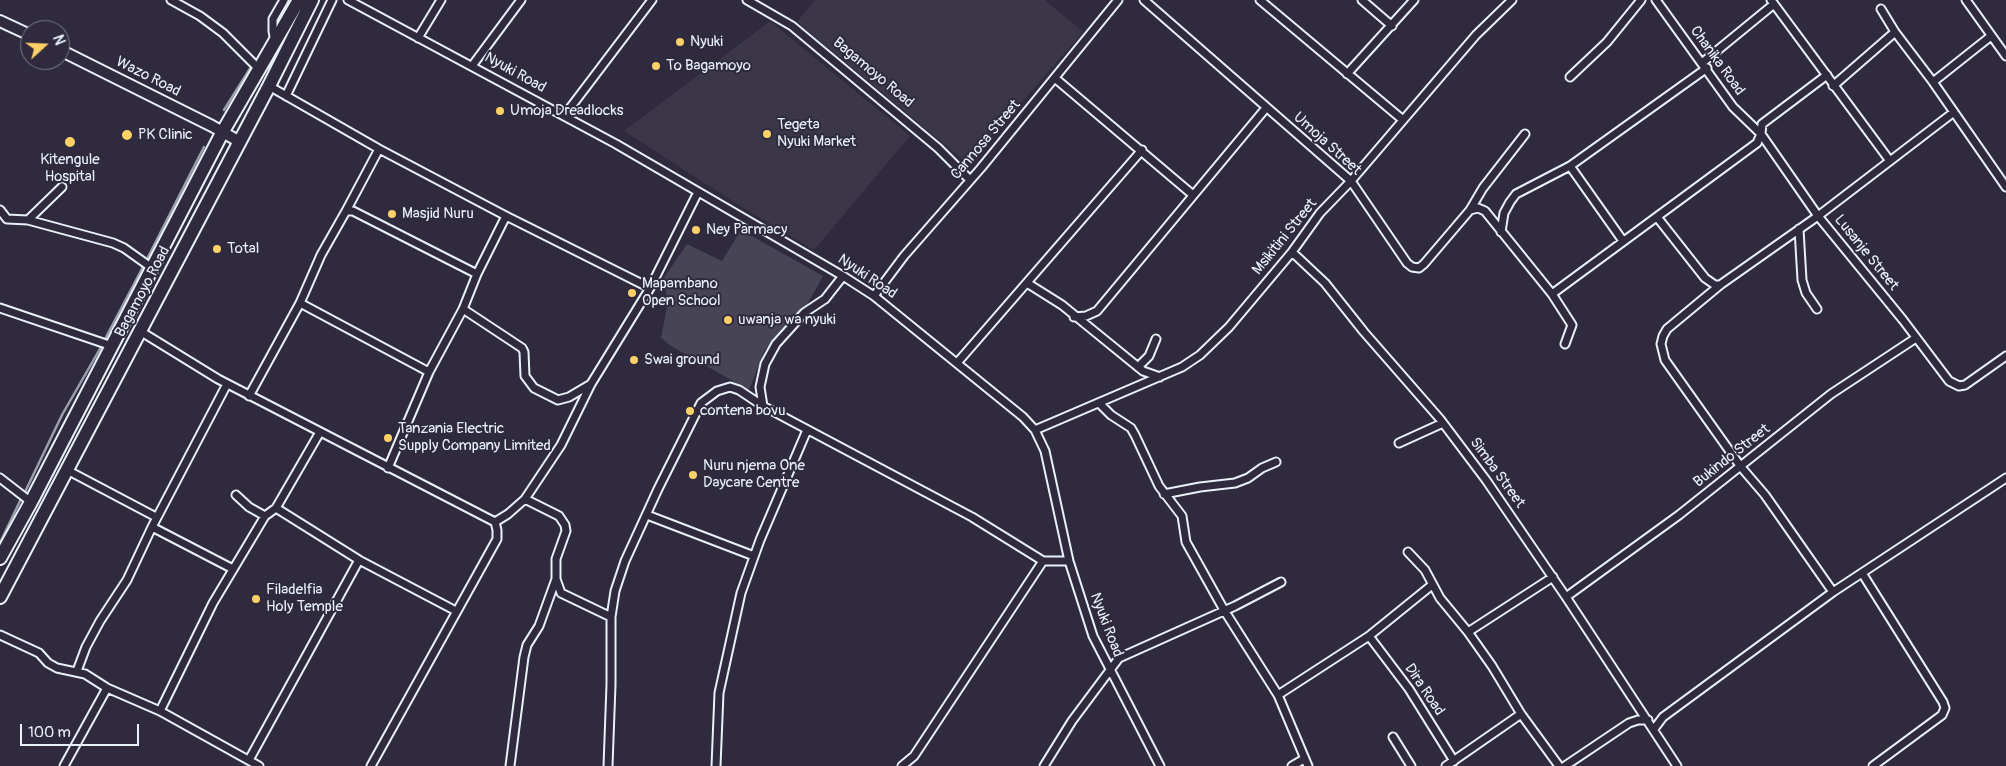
<!DOCTYPE html>
<style>
body{margin:0}
#map{position:relative;width:2006px;height:766px;overflow:hidden;background:#2f2a3d;font-family:Pangolin,sans-serif}
canvas{display:block}
.north{position:absolute;left:20px;top:20px;width:50px;height:50px;box-sizing:border-box;background:#2f2a3d;border:1px solid #797a88;border-radius:50%;rotate:70deg;font-size:14px;font-weight:700;line-height:20px;text-align:center;color:#e8f1f8}
.north::after{content:'';display:block;margin:auto;width:18px;height:22px;background:#ffd166;clip-path:polygon(50% 0,100% 100%,50% 72%,0 100%)}
.scale{position:absolute;left:20px;top:724px;width:119px;height:22px;box-sizing:border-box;border:2px solid #e8f1f8;border-top:0;padding-left:6px;font-size:15px;line-height:18px;white-space:nowrap;color:#e8f1f8;-webkit-text-stroke:4px #2f2a3d;paint-order:stroke}
</style>
<div id="map">
<canvas width="2006" height="766"></canvas>
<div class="north">N</div>
<div class="scale">100 m</div>
</div>
<script>
const g = document.querySelector('canvas').getContext('2d');
g.lineJoin = 'round';
function fillPath(path, color) { g.fillStyle = color; g.fill(path, 'evenodd'); }
const poly = rows => new Path2D(rows.map(r => 'M' + r).join(''));
function stroke(path, color, width, dash) { g.strokeStyle = color; g.lineWidth = width; g.lineCap = dash ? 'butt' : 'round'; g.setLineDash(dash || []); g.stroke(path); }
function write(font, color, halo, rows, align = 'center') {
  g.font = font + ' Pangolin,sans-serif'; g.lineWidth = 4; g.setLineDash([]); g.textBaseline = 'middle'; g.strokeStyle = halo; g.fillStyle = color; for (const [text, x, y, turn = 0] of rows) {
    g.save(); g.translate(x, y); g.rotate((+turn || 0) * Math.PI / 180); g.textAlign = isNaN(turn) ? turn : align; if (halo) g.strokeText(text, 0, 0); g.fillText(text, 0, 0); g.restore();
  }
}
const built = poly([
 [815,0,1045,0,1083,32,968,164,797,22],
 [770,21,910,136,814,250,737,204,624,131]
]);
const green = poly([
 [741,230,823,276,808,303,765,350,749,390,671,346,661,338,668,302,663,279,687,244,722,261]
]);
const stream = poly([
 [224,110,251,67],
 [146,261,204,147],
 [104,341,144,265],
 [25,492,62,415,101,347],
 [0,543,20,501]
]);
const street = poly([
 [171,0,200,16,223,33,260,70],
 [348,0,616,144,843,276,874,296,1023,417,1035,430,1045,451,1069,561,1093,636,1160,766],
 [747,0,792,26,938,148,970,180],
 [1144,0,1351,181,1407,263,1412,267,1419,268,1424,264,1470,210,1483,188,1525,134],
 [1260,0,1403,120],
 [1362,0,1392,26],
 [1656,0,1733,107,1761,134,1818,216,1903,320,1949,381,1959,386,1965,385,2006,356],
 [1771,0,1890,161],
 [1966,0,2006,56],
 [1881,9,1895,32,1933,82,2006,187],
 [418,38,441,0],
 [275,42,273,31,273,19,284,0],
 [1702,63,1774,4],
 [472,66,521,0],
 [1347,74,1414,0],
 [1570,77,1607,42,1641,0],
 [1056,79,1193,195],
 [1933,82,1991,36],
 [269,86,379,149,506,216,650,288],
 [1833,86,1895,32],
 [286,96,332,0],
 [564,116,652,0],
 [1570,166,1623,241],
 [0,210,7,219,28,220,113,243,124,248,152,268],
 [1470,210,1478,208,1485,211,1552,294,1572,325,1565,344],
 [346,211,379,149],
 [1657,217,1705,278,1715,285,1720,285],
 [28,220,62,187],
 [1799,229,1802,280,1806,293,1817,309],
 [1501,232,1504,213,1510,202,1516,194,1570,166,1707,68],
 [1292,252,1325,283,1364,332,1440,419,1486,480,1566,597,1677,766],
 [1027,283,1062,305,1143,371,1160,377],
 [1552,294,1757,143,1761,134,1762,124,1827,75],
 [874,296,904,256,981,168,1118,0],
 [300,303,429,372],
 [0,308,112,346],
 [463,309,522,348,524,352,525,376,534,388,558,400,569,397,591,384],
 [1074,317,1086,316,1097,311,1266,108],
 [140,331,218,379,495,522,497,530,497,539,371,766],
 [957,363,1142,150],
 [1138,367,1149,356,1156,339],
 [249,396,300,303,321,255,346,211,353,211,477,274],
 [1099,403,1111,415,1131,428,1135,435,1159,486,1182,516,1186,542,1224,610,1278,695,1308,766],
 [763,406,760,387,765,364,776,344,804,313,825,299,843,276],
 [1035,430,1182,367,1200,355,1229,327,1292,252,1320,213,1351,181,1476,35,1512,0],
 [1399,443,1443,423],
 [388,468,429,372,463,309,477,274,506,216],
 [67,470,156,517],
 [0,478,31,502],
 [1164,494,1200,487,1235,483,1248,478,1262,468,1276,462],
 [236,495,249,507,265,516],
 [525,499,559,516,565,525,566,531,556,559,556,579,561,593,611,617],
 [276,508,320,432],
 [647,515,754,556],
 [495,522,508,514,525,499,561,445,591,384,650,288,698,192],
 [152,527,233,569],
 [1408,552,1425,570,1440,598,1468,632,1492,666,1521,714,1559,766],
 [1862,573,1943,702,1945,708,1942,715,1873,766],
 [1833,592,1765,495,1741,467,1665,360,1661,344,1663,336,1667,329,1720,285,1818,216,1954,112],
 [1566,597,1679,515,1831,394,1916,338],
 [1468,632,1553,577],
 [0,635,39,653,48,663,57,668,85,674,107,688,160,711,259,766],
 [1369,636,1409,689,1454,761],
 [77,671,86,647,100,621,127,580,152,527,227,384],
 [1278,695,1369,636,1432,585],
 [160,711,213,603,265,516,276,508,359,560,456,611],
 [1654,729,1663,717,1833,592,2006,478],
 [1393,737,1411,766],
 [249,760,359,560],
 [64,766,107,688],
 [510,766,524,657,527,645,539,626,556,579],
 [608,766,611,685,611,617,615,591,625,561,658,489,701,403,717,391,730,387,739,390,763,406,972,517,1043,561,1069,561],
 [716,766,719,693,741,593,760,540,807,430],
 [902,766,914,756,1043,561],
 [1044,766,1072,721,1119,658,1235,606,1281,582],
 [1292,766,1304,759],
 [1446,766,1521,714],
 [1565,766,1629,723,1638,720,1648,720]
]);
const secondary = poly([
 [0,21,30,35],
 [60,50,212,126,240,142]
]);
const highway = poly([
 [0,558,31,502,222,133,299,0],
 [0,597,269,86,312,0]
]);
const markers = [
 [680,42,5,"#ffd166"],
 [656,66,5,"#ffd166"],
 [500,111,5,"#ffd166"],
 [767,134,5,"#ffd166"],
 [127,135,6,"#ffd166"],
 [70,142,6,"#ffd166"],
 [392,214,5,"#ffd166"],
 [696,230,5,"#ffd166"],
 [217,249,5,"#ffd166"],
 [632,293,5,"#ffd166"],
 [728,320,5,"#ffd166"],
 [634,360,5,"#ffd166"],
 [690,411,5,"#ffd166"],
 [388,438,5,"#ffd166"],
 [693,475,5,"#ffd166"],
 [256,599,5,"#ffd166"]
];
const poiNames = [
 ["Nyuki",690,42],
 ["To Bagamoyo",666,66],
 ["Umoja Dreadlocks",510,111],
 ["Tegeta",777,125],
 ["Nyuki Market",777,142],
 ["PK Clinic",138,135],
 ["Kitengule",70,160,"center"],
 ["Hospital",70,177,"center"],
 ["Masjid Nuru",402,214],
 ["Ney Parmacy",706,230],
 ["Total",227,249],
 ["Mapambano",642,284],
 ["Open School",642,301],
 ["uwanja wa nyuki",738,320],
 ["Swai ground",644,360],
 ["contena bovu",700,411],
 ["Tanzania Electric",398,429],
 ["Supply Company Limited",398,446],
 ["Nuru njema One",703,466],
 ["Daycare Centre",703,483],
 ["Filadelfia",266,590],
 ["Holy Temple",266,607]
];
const streetNames = [
 ["Chanika Road",1717,61,54],
 ["Nyuki Road",515,73,29],
 ["Bagamoyo Road",873,73,40],
 ["Wazo Road",148,77,27],
 ["Cannosa Street",986,140,-50],
 ["Umoja Street",1327,144,42],
 ["Msikitini Street",1285,237,-51],
 ["Lusanje Street",1866,253,51],
 ["Nyuki Road",867,277,34],
 ["Bagamoyo Road",143,292,-62],
 ["Bukindo Street",1732,456,-38],
 ["Simba Street",1497,473,54],
 ["Nyuki Road",1106,625,69],
 ["Dira Road",1424,690,56]
];
fillPath(built, '#3b3749');
fillPath(green, '#464455');
stroke(stream, '#9c9fab', 2.5);
stroke(street, '#e8f1f8', 11);
stroke(secondary, '#e8f1f8', 14);
stroke(highway, '#e8f1f8', 16);
stroke(street, '#2f2a3d', 7);
stroke(secondary, '#2f2a3d', 10);
stroke(highway, '#2f2a3d', 12);
for (const [x, y, r, color] of markers) { const dot = new Path2D(); dot.arc(x, y, r, 0, 2 * Math.PI); g.fillStyle = color; g.fill(dot); stroke(dot, '#2f2a3d', 2); }
write('15px', '#e8f1f8', '#2f2a3d', poiNames, 'left');
write('15px', '#e8f1f8', '#2f2a3d', streetNames);
</script>
